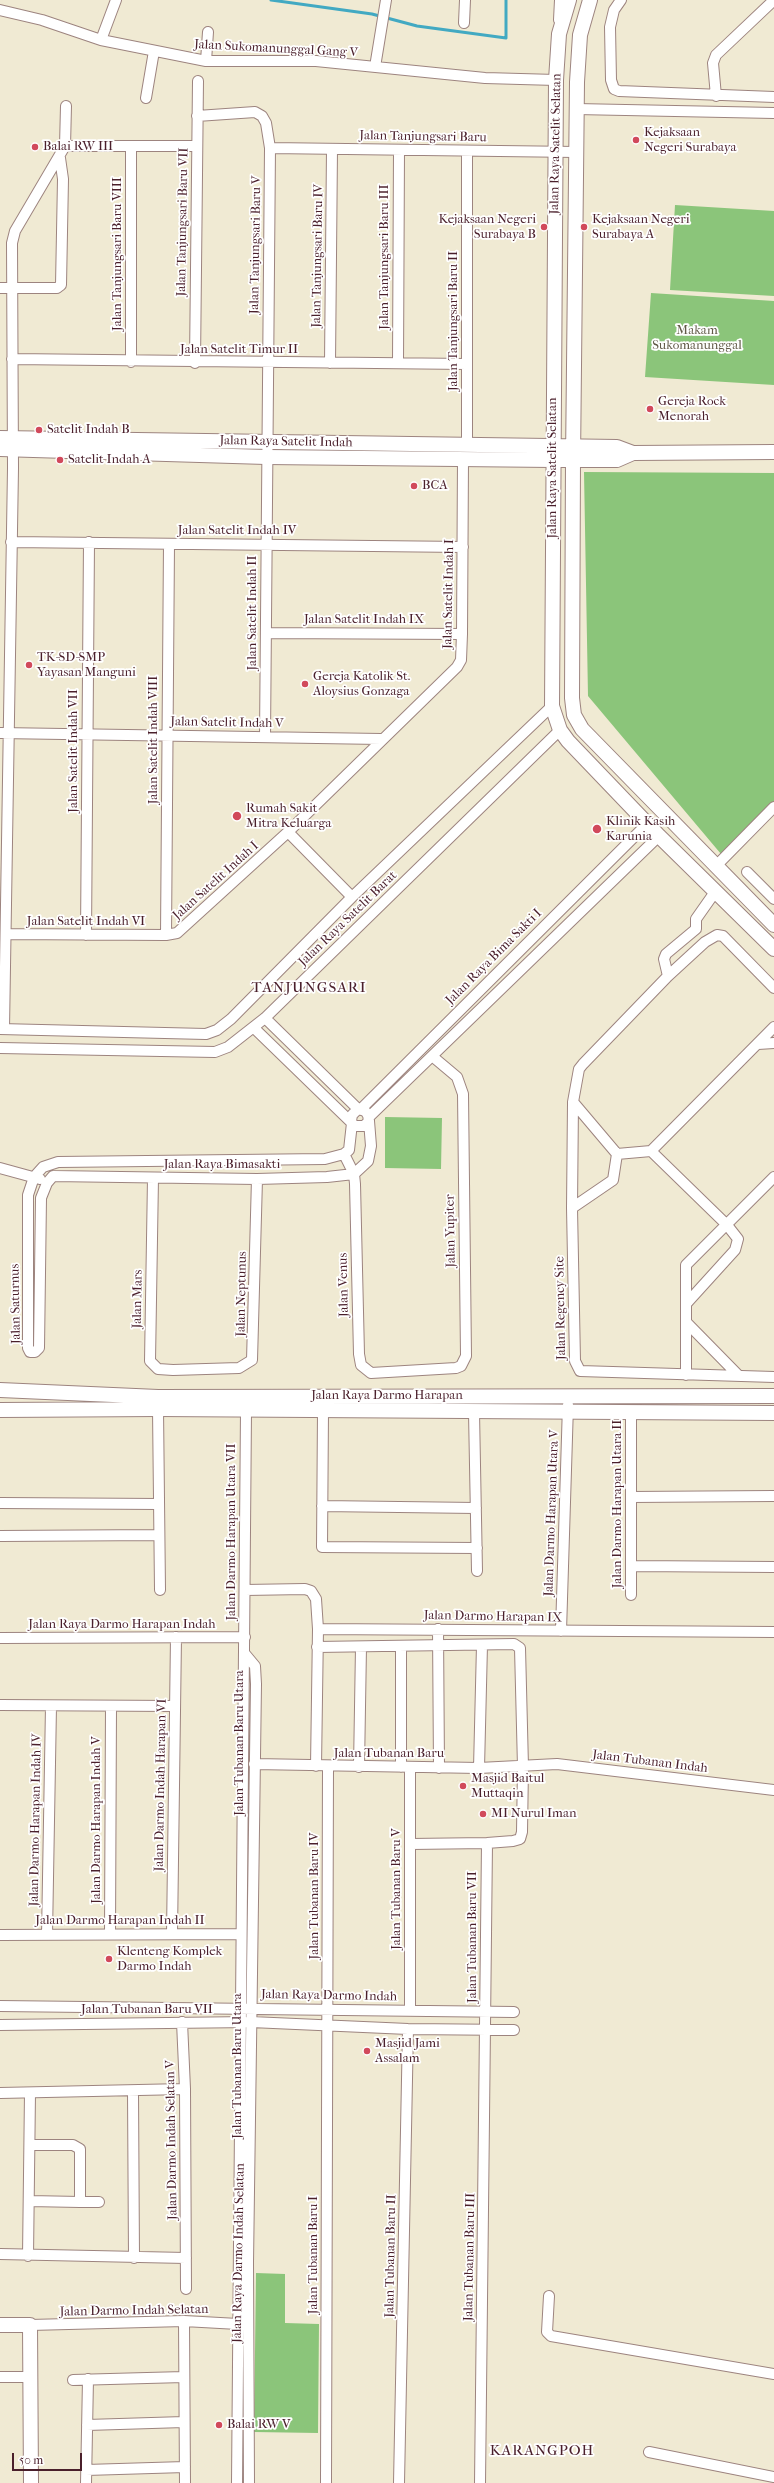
<!DOCTYPE html>
<style>
body{margin:0}
#map{position:relative;width:774px;height:2483px;overflow:hidden;background:#f0ead3;font-family:"IM FELL French Canon",serif}
canvas{display:block}
.scale{position:absolute;left:12px;top:2453px;width:70px;height:18px;box-sizing:border-box;border:2px solid #4a1f2b;border-top:0;padding-left:5px;font-size:12px;line-height:14px;white-space:nowrap;color:#4a1f2b;-webkit-text-stroke:3px #fff;paint-order:stroke}
</style>
<div id="map">
<canvas width="774" height="2483"></canvas>
<div class="scale">50 m</div>
</div>
<script>
const g = document.querySelector('canvas').getContext('2d');
g.lineJoin = 'round';
function fillPath(path, color) { g.fillStyle = color; g.fill(path, 'evenodd'); }
const poly = rows => new Path2D(rows.map(r => 'M' + r).join(''));
function stroke(path, color, width, dash) { g.strokeStyle = color; g.lineWidth = width; g.lineCap = dash ? 'butt' : 'round'; g.setLineDash(dash || []); g.stroke(path); }
function write(font, color, halo, rows, align = 'center') {
  g.font = font + ' "IM FELL French Canon",serif'; g.lineWidth = 3.5; g.setLineDash([]); g.textBaseline = 'middle'; g.strokeStyle = halo; g.fillStyle = color; for (const [text, x, y, turn = 0] of rows) {
    g.save(); g.translate(x, y); g.rotate((+turn || 0) * Math.PI / 180); g.textAlign = isNaN(turn) ? turn : align; if (halo) g.strokeText(text, 0, 0); g.fillText(text, 0, 0); g.restore();
  }
}
const green = poly([
 [675,205,774,211,774,296,670,290],
 [651,293,774,301,774,385,645,377],
 [584,472,774,473,774,803,721,854,588,696],
 [385,1117,442,1118,441,1169,385,1168],
 [256,2273,285,2274,285,2323,319,2324,318,2433,254,2432]
]);
const stream = poly([
 [271,0,372,14,417,26,506,38,506,0]
]);
const street = poly([
 [621,0,614,10,610,27,611,80,614,89,619,91,774,97],
 [0,10,42,20,101,40,206,61,316,61,485,78,556,80],
 [559,20,560,0],
 [464,23,465,0],
 [101,40,116,0],
 [206,61,208,32],
 [375,67,386,0],
 [716,96,713,63,716,55,774,0],
 [146,98,154,51],
 [576,109,774,113],
 [197,116,255,112,262,116,266,123,270,148,265,737],
 [65,146,197,146],
 [131,147,131,362],
 [270,148,576,152],
 [0,288,57,288,61,285,63,179,60,158],
 [12,359,467,364],
 [195,363,198,81],
 [330,363,332,149],
 [398,363,399,150],
 [467,444,467,151],
 [11,542,463,547],
 [266,633,462,634],
 [0,733,381,739],
 [288,832,352,897],
 [715,867,774,807],
 [747,872,774,899],
 [6,934,166,935,177,933,288,832,457,667,461,660,462,634,463,459],
 [86,935,89,542],
 [166,935,169,544],
 [668,976,664,959,666,954,696,929,696,919,715,892],
 [774,988,723,936,717,935,705,942,668,976,583,1064,579,1069,573,1102,572,1208,575,1361,580,1371,774,1377],
 [265,1018,358,1109],
 [254,1028,355,1126,364,1126,369,1121,368,1115,365,1111,358,1109,352,1115,351,1121],
 [0,1029,206,1034,217,1030,231,1019,352,897,552,706],
 [4,1029,13,468,12,243,15,231,65,146,66,106],
 [758,1044,774,1043],
 [0,1048,215,1052,228,1047,265,1018,560,730],
 [573,1102,617,1154,651,1151,774,1027],
 [361,1109,647,824],
 [369,1117,659,836],
 [352,1123,349,1150,344,1154,325,1159,58,1162,43,1167,34,1177,28,1195,28,1348,30,1352,35,1352,39,1348,41,1198,47,1183,53,1176,257,1179,327,1177,354,1174,368,1161,371,1146,369,1121],
 [651,1151,727,1225,738,1239,735,1250,686,1304],
 [344,1154,354,1174,355,1184,359,1354,361,1365,371,1373,456,1368,461,1366,466,1356,463,1094,457,1077,432,1056],
 [0,1168,40,1179],
 [153,1178,150,1361,158,1369,173,1370,239,1368,252,1360,257,1179],
 [572,1208,613,1180,617,1154],
 [686,1322,739,1376],
 [686,1375,686,1265,774,1177],
 [158,1409,160,1590],
 [323,1411,322,1547,477,1548],
 [474,1412,477,1571],
 [631,1497,774,1496],
 [0,1503,159,1504],
 [322,1506,476,1508],
 [0,1536,159,1535],
 [631,1566,774,1567],
 [245,1590,305,1589,311,1591,316,1599,318,1629,774,1632],
 [631,1595,631,1412],
 [438,1629,439,1768],
 [561,1631,568,1405],
 [0,1638,245,1637],
 [317,1647,514,1644,520,1648,523,1767,522,1832,520,1839,513,1841,487,1843,411,1844],
 [245,1654,255,1666,256,1684,248,2263,249,2483],
 [0,1705,175,1706],
 [254,1764,479,1768,557,1764,774,1790],
 [316,1766,318,1629],
 [359,1767,361,1647],
 [401,1767,401,1647],
 [479,1768,482,1645],
 [110,1934,111,1706],
 [172,1934,176,1637],
 [0,1935,241,1934],
 [47,1935,51,1706],
 [0,2006,514,2012],
 [410,2010,410,1767],
 [182,2022,185,2089,186,2289],
 [0,2025,251,2022,408,2029,514,2030],
 [133,2092,134,2258],
 [0,2093,185,2089],
 [29,2201,80,2202,80,2149,73,2145,30,2145],
 [80,2202,99,2202],
 [0,2254,186,2258],
 [28,2256,30,2093],
 [549,2296,547,2332,551,2336,774,2374],
 [184,2321,185,2483],
 [30,2325,184,2321,238,2324],
 [0,2377,30,2377],
 [73,2380,184,2377],
 [87,2425,184,2422],
 [649,2452,774,2477],
 [86,2470,185,2467],
 [86,2483,88,2379],
 [237,2483,246,1411],
 [326,2483,328,1767],
 [399,2483,408,2029],
 [480,2483,487,1843]
]);
const secondary = poly([
 [569,0,559,34,556,80,552,706,560,730,568,741,659,836,774,949],
 [590,0,580,35,577,82,573,460,572,698,574,715,582,729,774,925],
 [0,438,617,447,633,453],
 [0,449,266,457,553,460,617,460,633,453,774,452],
 [0,1390,158,1397,774,1396],
 [0,1410,158,1409,774,1413],
 [0,2325,30,2325,31,2483]
]);
const markers = [
 [636,140,4,"#d1495b"],
 [35,147,4,"#d1495b"],
 [544,227,4,"#d1495b"],
 [584,227,4,"#d1495b"],
 [650,409,4,"#d1495b"],
 [39,430,4,"#d1495b"],
 [60,460,4,"#d1495b"],
 [414,486,4,"#d1495b"],
 [29,665,4,"#d1495b"],
 [305,684,4,"#d1495b"],
 [237,816,5,"#d1495b"],
 [597,829,5,"#d1495b"],
 [463,1786,4,"#d1495b"],
 [483,1814,4,"#d1495b"],
 [109,1959,4,"#d1495b"],
 [367,2051,4,"#d1495b"],
 [219,2425,4,"#d1495b"]
];
const streetNames = [
 ["Jalan Sukomanunggal Gang V",276,49,3],
 ["Jalan Tanjungsari Baru",423,137,1],
 ["Jalan Raya Satelit Selatan",556,144,-89],
 ["Jalan Tanjungsari Baru VII",183,222,-89],
 ["Jalan Tanjungsari Baru V",256,245,-89],
 ["Jalan Tanjungsari Baru VIII",118,254,-90],
 ["Jalan Tanjungsari Baru IV",318,256,-89],
 ["Jalan Tanjungsari Baru III",385,257,-90],
 ["Jalan Tanjungsari Baru II",454,321,-90],
 ["Jalan Satelit Timur II",239,350],
 ["Jalan Raya Satelit Indah",286,442,1],
 ["Jalan Raya Satelit Selatan",553,468,-90],
 ["Jalan Satelit Indah IV",237,531],
 ["Jalan Satelit Indah I",449,594,-89],
 ["Jalan Satelit Indah II",253,613,-90],
 ["Jalan Satelit Indah IX",364,620],
 ["Jalan Satelit Indah V",227,723,1],
 ["Jalan Satelit Indah VIII",154,740,-90],
 ["Jalan Satelit Indah VII",74,751,-90],
 ["Jalan Satelit Indah I",216,881,-42],
 ["Jalan Raya Satelit Barat",348,919,-44],
 ["Jalan Satelit Indah VI",86,922],
 ["Jalan Raya Bima Sakti I",494,957,-45],
 ["Jalan Raya Bimasakti",222,1165],
 ["Jalan Yupiter",451,1231,-91],
 ["Jalan Venus",344,1285,-91],
 ["Jalan Neptunus",242,1294,-89],
 ["Jalan Mars",138,1299,-89],
 ["Jalan Saturnus",16,1304,-91],
 ["Jalan Regency Site",561,1308,-91],
 ["Jalan Raya Darmo Harapan",387,1396],
 ["Jalan Darmo Harapan Utara II",618,1504,-90],
 ["Jalan Darmo Harapan Utara V",552,1513,-88],
 ["Jalan Darmo Harapan Utara VII",232,1532,-90],
 ["Jalan Darmo Harapan IX",493,1617,1],
 ["Jalan Raya Darmo Harapan Indah",122,1625],
 ["Jalan Tubanan Baru Utara",240,1743,-90],
 ["Jalan Tubanan Baru",389,1754],
 ["Jalan Tubanan Indah",650,1762,7],
 ["Jalan Darmo Indah Harapan VI",161,1785,-89],
 ["Jalan Darmo Harapan Indah IV",36,1820,-89],
 ["Jalan Darmo Harapan Indah V",97,1820,-90],
 ["Jalan Tubanan Baru V",397,1889,-90],
 ["Jalan Tubanan Baru IV",315,1896,-90],
 ["Jalan Darmo Harapan Indah II",120,1921],
 ["Jalan Tubanan Baru VII",473,1937,-90],
 ["Jalan Raya Darmo Indah",329,1996,1],
 ["Jalan Tubanan Baru VII",147,2010],
 ["Jalan Tubanan Baru Utara",238,2066,-90],
 ["Jalan Darmo Indah Selatan V",172,2140,-91],
 ["Jalan Raya Darmo Indah Selatan",239,2253,-89],
 ["Jalan Tubanan Baru I",314,2255,-90],
 ["Jalan Tubanan Baru II",391,2256,-89],
 ["Jalan Tubanan Baru III",470,2257,-89],
 ["Jalan Darmo Indah Selatan",134,2311,-1]
];
const poiNames = [
 ["Kejaksaan",644,133],
 ["Negeri Surabaya",644,148],
 ["Balai RW III",43,147],
 ["Kejaksaan Negeri",536,220,"right"],
 ["Surabaya B",536,235,"right"],
 ["Kejaksaan Negeri",592,220],
 ["Surabaya A",592,235],
 ["Gereja Rock",658,402],
 ["Menorah",658,417],
 ["Satelit Indah B",47,430],
 ["Satelit Indah A",68,460],
 ["BCA",422,486],
 ["TK-SD-SMP",37,658],
 ["Yayasan Manguni",37,673],
 ["Gereja Katolik St.",313,677],
 ["Aloysius Gonzaga",313,692],
 ["Rumah Sakit",246,809],
 ["Mitra Keluarga",246,824],
 ["Klinik Kasih",606,822],
 ["Karunia",606,837],
 ["Masjid Baitul",471,1779],
 ["Muttaqin",471,1794],
 ["MI Nurul Iman",491,1814],
 ["Klenteng Komplek",117,1952],
 ["Darmo Indah",117,1967],
 ["Masjid Jami",375,2044],
 ["Assalam",375,2059],
 ["Balai RW V",227,2425]
];
const parkNames = [
 ["Makam",697,331],
 ["Sukomanunggal",697,346]
];
const quarterNames = [
 ["TANJUNGSARI",309,988],
 ["KARANGPOH",542,2451]
];
fillPath(green, '#8bc57a');
stroke(stream, '#42a9c2', 3);
stroke(street, '#9d847f', 12);
stroke(secondary, '#9d847f', 16);
stroke(street, '#fff', 10);
stroke(secondary, '#fff', 14);
for (const [x, y, r, color] of markers) { const dot = new Path2D(); dot.arc(x, y, r, 0, 2 * Math.PI); g.fillStyle = color; g.fill(dot); stroke(dot, '#fff', 1.5); }
write('13px', '#4a1f2b', '#fff', streetNames);
write('13px', '#4a1f2b', '#fff', poiNames, 'left');
write('13px', '#615947', '#fff', parkNames);
g.letterSpacing = '1px';
write('15px', '#4a1f2b', '#fff', quarterNames);
g.letterSpacing = '0px';
</script>
